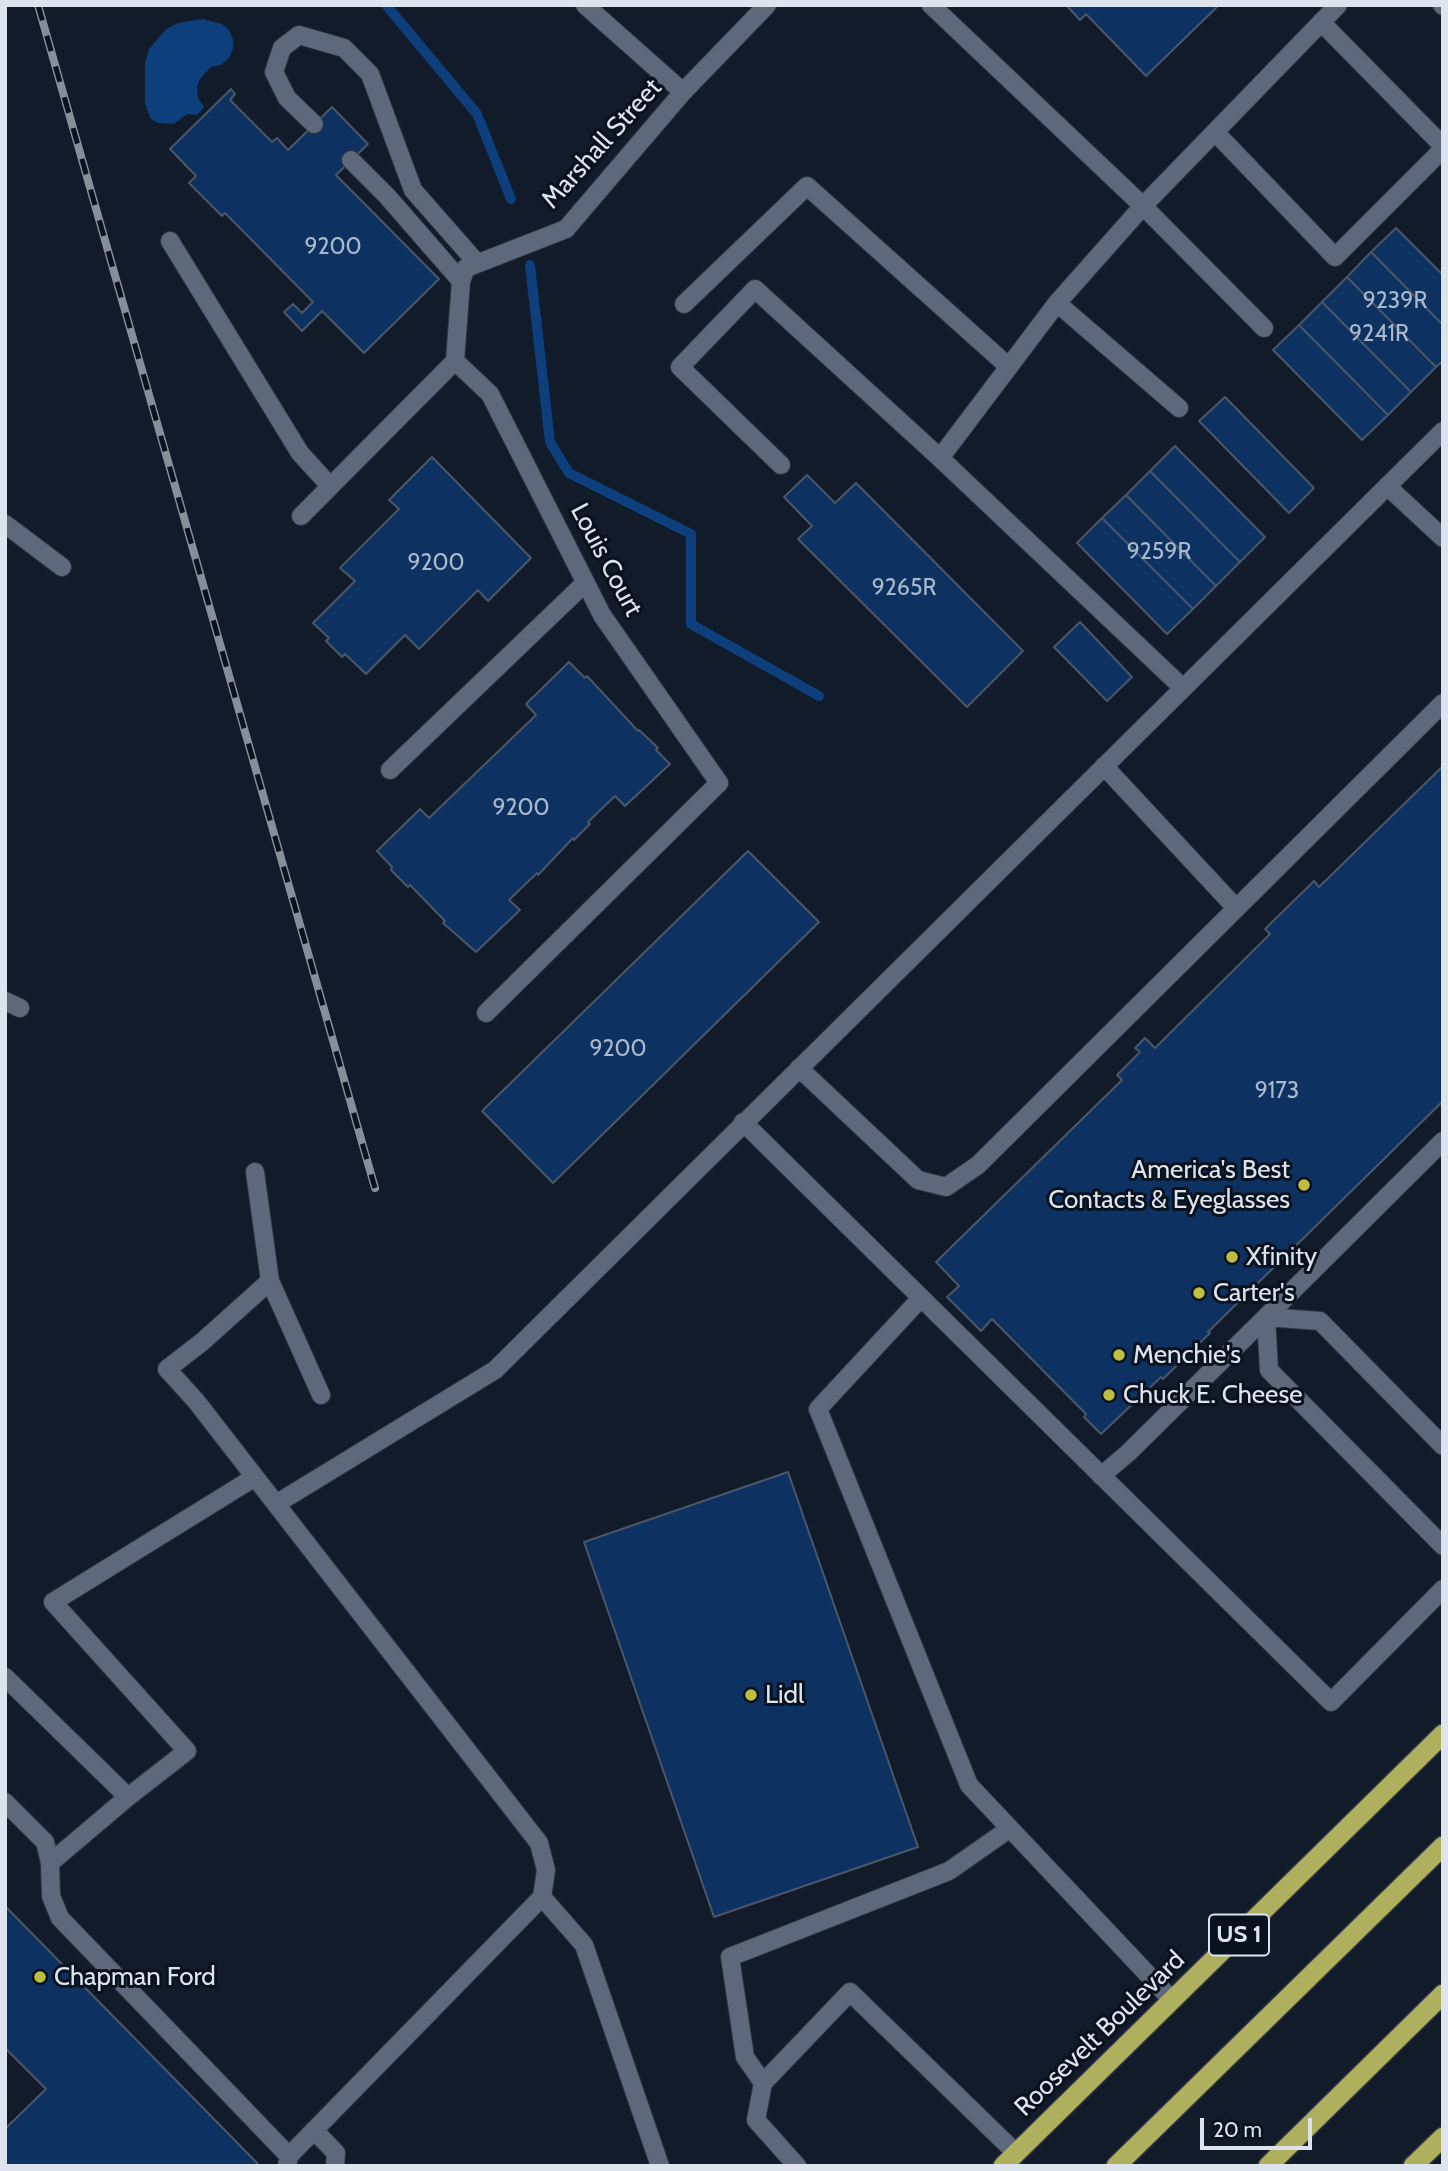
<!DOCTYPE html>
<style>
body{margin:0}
#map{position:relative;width:1448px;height:2171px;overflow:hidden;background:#111b29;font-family:Cabin,sans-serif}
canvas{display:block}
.frame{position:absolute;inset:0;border:7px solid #dde4ee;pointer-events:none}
.scale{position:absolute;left:1200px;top:2118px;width:112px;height:32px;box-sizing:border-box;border:4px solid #dde4ee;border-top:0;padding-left:9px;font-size:21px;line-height:24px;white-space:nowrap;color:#dde4ee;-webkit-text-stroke:5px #08121f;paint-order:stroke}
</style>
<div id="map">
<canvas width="1448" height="2171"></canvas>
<div class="frame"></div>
<div class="scale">20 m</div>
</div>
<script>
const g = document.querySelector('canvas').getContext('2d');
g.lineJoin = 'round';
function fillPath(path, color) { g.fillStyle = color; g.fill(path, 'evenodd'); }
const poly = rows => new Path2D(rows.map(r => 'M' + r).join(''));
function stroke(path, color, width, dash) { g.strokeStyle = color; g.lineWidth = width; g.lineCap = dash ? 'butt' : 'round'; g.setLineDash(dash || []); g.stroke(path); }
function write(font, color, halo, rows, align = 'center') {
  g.font = font + ' Cabin,sans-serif'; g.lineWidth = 6; g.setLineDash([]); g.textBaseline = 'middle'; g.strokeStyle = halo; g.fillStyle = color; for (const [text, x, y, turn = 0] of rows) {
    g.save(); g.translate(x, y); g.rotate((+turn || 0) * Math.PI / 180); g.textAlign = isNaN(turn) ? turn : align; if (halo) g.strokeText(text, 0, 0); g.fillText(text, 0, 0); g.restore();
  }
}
const water = poly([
 [202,19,222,24,229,30,233,39,233,49,229,58,221,65,211,67,200,79,197,86,198,98,204,107,197,115,187,114,174,124,158,123,151,119,145,104,145,63,149,49,166,29,178,23]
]);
const stream = poly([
 [386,5,477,114,511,199],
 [530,265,550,442,569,473,691,534,691,624,819,696]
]);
const building = poly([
 [1066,5,1219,5,1146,76,1086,14,1080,20,1066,5],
 [231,89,235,94,230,100,272,142,277,138,288,150,332,107,368,144,336,175,439,279,364,353,322,311,302,331,284,312,293,304,302,313,313,302,225,213,222,216,189,183,196,176,170,149,231,89],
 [1396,228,1443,275,1443,325,1371,252,1396,228],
 [1371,252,1443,325,1443,361,1436,367,1347,277,1371,252],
 [1347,277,1436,367,1411,392,1322,302,1347,277],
 [1322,302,1411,392,1388,415,1299,325,1322,302],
 [1299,325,1388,415,1362,440,1273,350,1299,325],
 [1225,397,1314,488,1289,513,1199,421,1225,397],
 [1175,446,1265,537,1240,562,1150,471,1175,446],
 [432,457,531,558,488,601,478,590,419,649,405,635,366,674,345,654,342,657,326,641,329,638,313,623,355,581,340,568,399,509,389,500,432,457],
 [1150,471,1240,562,1216,586,1126,495,1150,471],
 [807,475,835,503,856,483,1023,651,967,707,798,539,812,526,784,497,807,475],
 [1126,495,1216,586,1193,609,1102,518,1126,495],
 [1102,518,1193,609,1167,634,1077,543,1102,518],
 [1080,622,1132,677,1107,701,1054,647,1080,622],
 [569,662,585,678,587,676,638,731,639,730,658,748,656,750,670,764,625,806,615,796,588,822,590,824,574,840,573,838,538,875,537,873,509,900,520,910,476,952,443,923,445,921,410,885,408,887,391,870,392,867,377,851,420,809,429,818,536,715,526,704,569,662],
 [1443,766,1443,1101,1208,1332,1210,1333,1163,1379,1161,1377,1101,1434,1084,1417,1086,1414,992,1319,981,1331,947,1297,959,1286,936,1262,1122,1080,1117,1075,1140,1052,1135,1048,1145,1038,1155,1048,1270,934,1265,929,1314,881,1319,887,1443,766],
 [748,851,819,922,553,1183,482,1111,748,851],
 [788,1472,918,1847,714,1917,584,1542,788,1472],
 [5,1906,260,2166,5,2166,5,2129,46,2089,5,2048,5,1906]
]);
const service = poly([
 [931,5,1143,206,1264,328],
 [1442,5,1443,6],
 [1321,22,1443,146],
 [314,124,287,98,274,72,282,48,299,35,344,48,370,74,413,190,477,263],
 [1215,132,1335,257,1443,149],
 [351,160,387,196,461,281],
 [170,241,300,453,330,486],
 [1057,303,1179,408],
 [684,304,807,186,1009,367],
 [940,458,1057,303,1143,206,1338,5],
 [781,465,680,367,755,289,940,458,1183,688],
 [1387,486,1443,538],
 [5,524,62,567],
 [1104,766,1236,908],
 [390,770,585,583],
 [5,1001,20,1008],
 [486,1013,719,783],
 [799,1068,918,1180,946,1187,978,1165,1443,703],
 [743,1122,1331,1702,1443,1589],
 [255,1172,270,1281,202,1342,167,1369,196,1401,539,1843,546,1870,542,1897,289,2156,287,2166],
 [270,1281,321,1395],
 [921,1298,818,1409,969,1785,1172,2000],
 [1443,1446,1320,1321,1266,1317,1269,1370,1443,1546],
 [1101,1476,1128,1453,1266,1317,1443,1141],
 [276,1504,495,1370,1443,431],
 [5,1677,128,1797,50,1863],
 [128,1797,187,1751,53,1602,255,1477],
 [5,1802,45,1842,50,1863,51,1896,60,1918,289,2156],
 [542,1897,584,1945,660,2166],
 [763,2083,745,2057,730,1957,949,1871,1009,1829],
 [314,2130,336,2153,335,2166],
 [797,2166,756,2120,763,2083,850,1992,1016,2153]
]);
const minor = poly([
 [585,5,683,92],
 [455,361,490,394,602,615,719,783],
 [301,516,455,361,461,281,466,268,566,229,683,92,767,5]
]);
const trunk = poly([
 [1003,2166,1443,1734],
 [1116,2166,1443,1846],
 [1268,2166,1443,1994],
 [1413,2166,1443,2137]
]);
const rail = poly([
 [38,5,375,1188]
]);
const markers = [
 [1304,1185,7,"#bfbe41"],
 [1232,1257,7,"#bfbe41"],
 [1199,1293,7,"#bfbe41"],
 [1119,1355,7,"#bfbe41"],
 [1109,1395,7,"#bfbe41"],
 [751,1695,7,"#bfbe41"],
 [40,1977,7,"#bfbe41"]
];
const numberNames = [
 ["9200",333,247],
 ["9239R",1395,301],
 ["9241R",1379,334],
 ["9259R",1159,552],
 ["9200",436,563],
 ["9265R",904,588],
 ["9200",521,808],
 ["9200",618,1049],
 ["9173",1277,1091]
];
const shields = [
 [1239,1935,60]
];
const shieldNames = [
 ["US 1",1239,1935]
];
const streetNames = [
 ["Marshall Street",602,144,-48],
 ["Louis Court",606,560,62],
 ["Roosevelt Boulevard",1100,2034,-44]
];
const poiNames = [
 ["America's Best",1290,1170,"right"],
 ["Contacts & Eyeglasses",1290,1200,"right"],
 ["Xfinity",1246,1257],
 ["Carter's",1213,1293],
 ["Menchie's",1133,1355],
 ["Chuck E. Cheese",1123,1395],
 ["Lidl",765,1695],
 ["Chapman Ford",54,1977]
];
fillPath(water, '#0c3f7c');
stroke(stream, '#0c3f7c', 10);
fillPath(building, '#0d3261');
stroke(building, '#4b5768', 2);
stroke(service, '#313742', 20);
stroke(minor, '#313742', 20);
stroke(trunk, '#313742', 22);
stroke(service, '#5d697a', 18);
stroke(minor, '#5d697a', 18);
stroke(trunk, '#aeb05e', 19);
stroke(rail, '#868e9a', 8);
stroke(rail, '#08121f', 5, [16]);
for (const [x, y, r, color] of markers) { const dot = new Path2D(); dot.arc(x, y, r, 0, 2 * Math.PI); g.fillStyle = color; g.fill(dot); stroke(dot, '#08121f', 2.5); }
write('23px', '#a9b8cb', null, numberNames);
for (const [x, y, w] of shields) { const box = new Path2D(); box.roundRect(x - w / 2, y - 20.5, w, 41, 5); g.fillStyle = '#08121f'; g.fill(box); stroke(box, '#dde4ee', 2); }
write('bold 24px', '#dde4ee', null, shieldNames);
write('26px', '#dde4ee', '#08121f', streetNames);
write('26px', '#dde4ee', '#08121f', poiNames, 'left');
</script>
